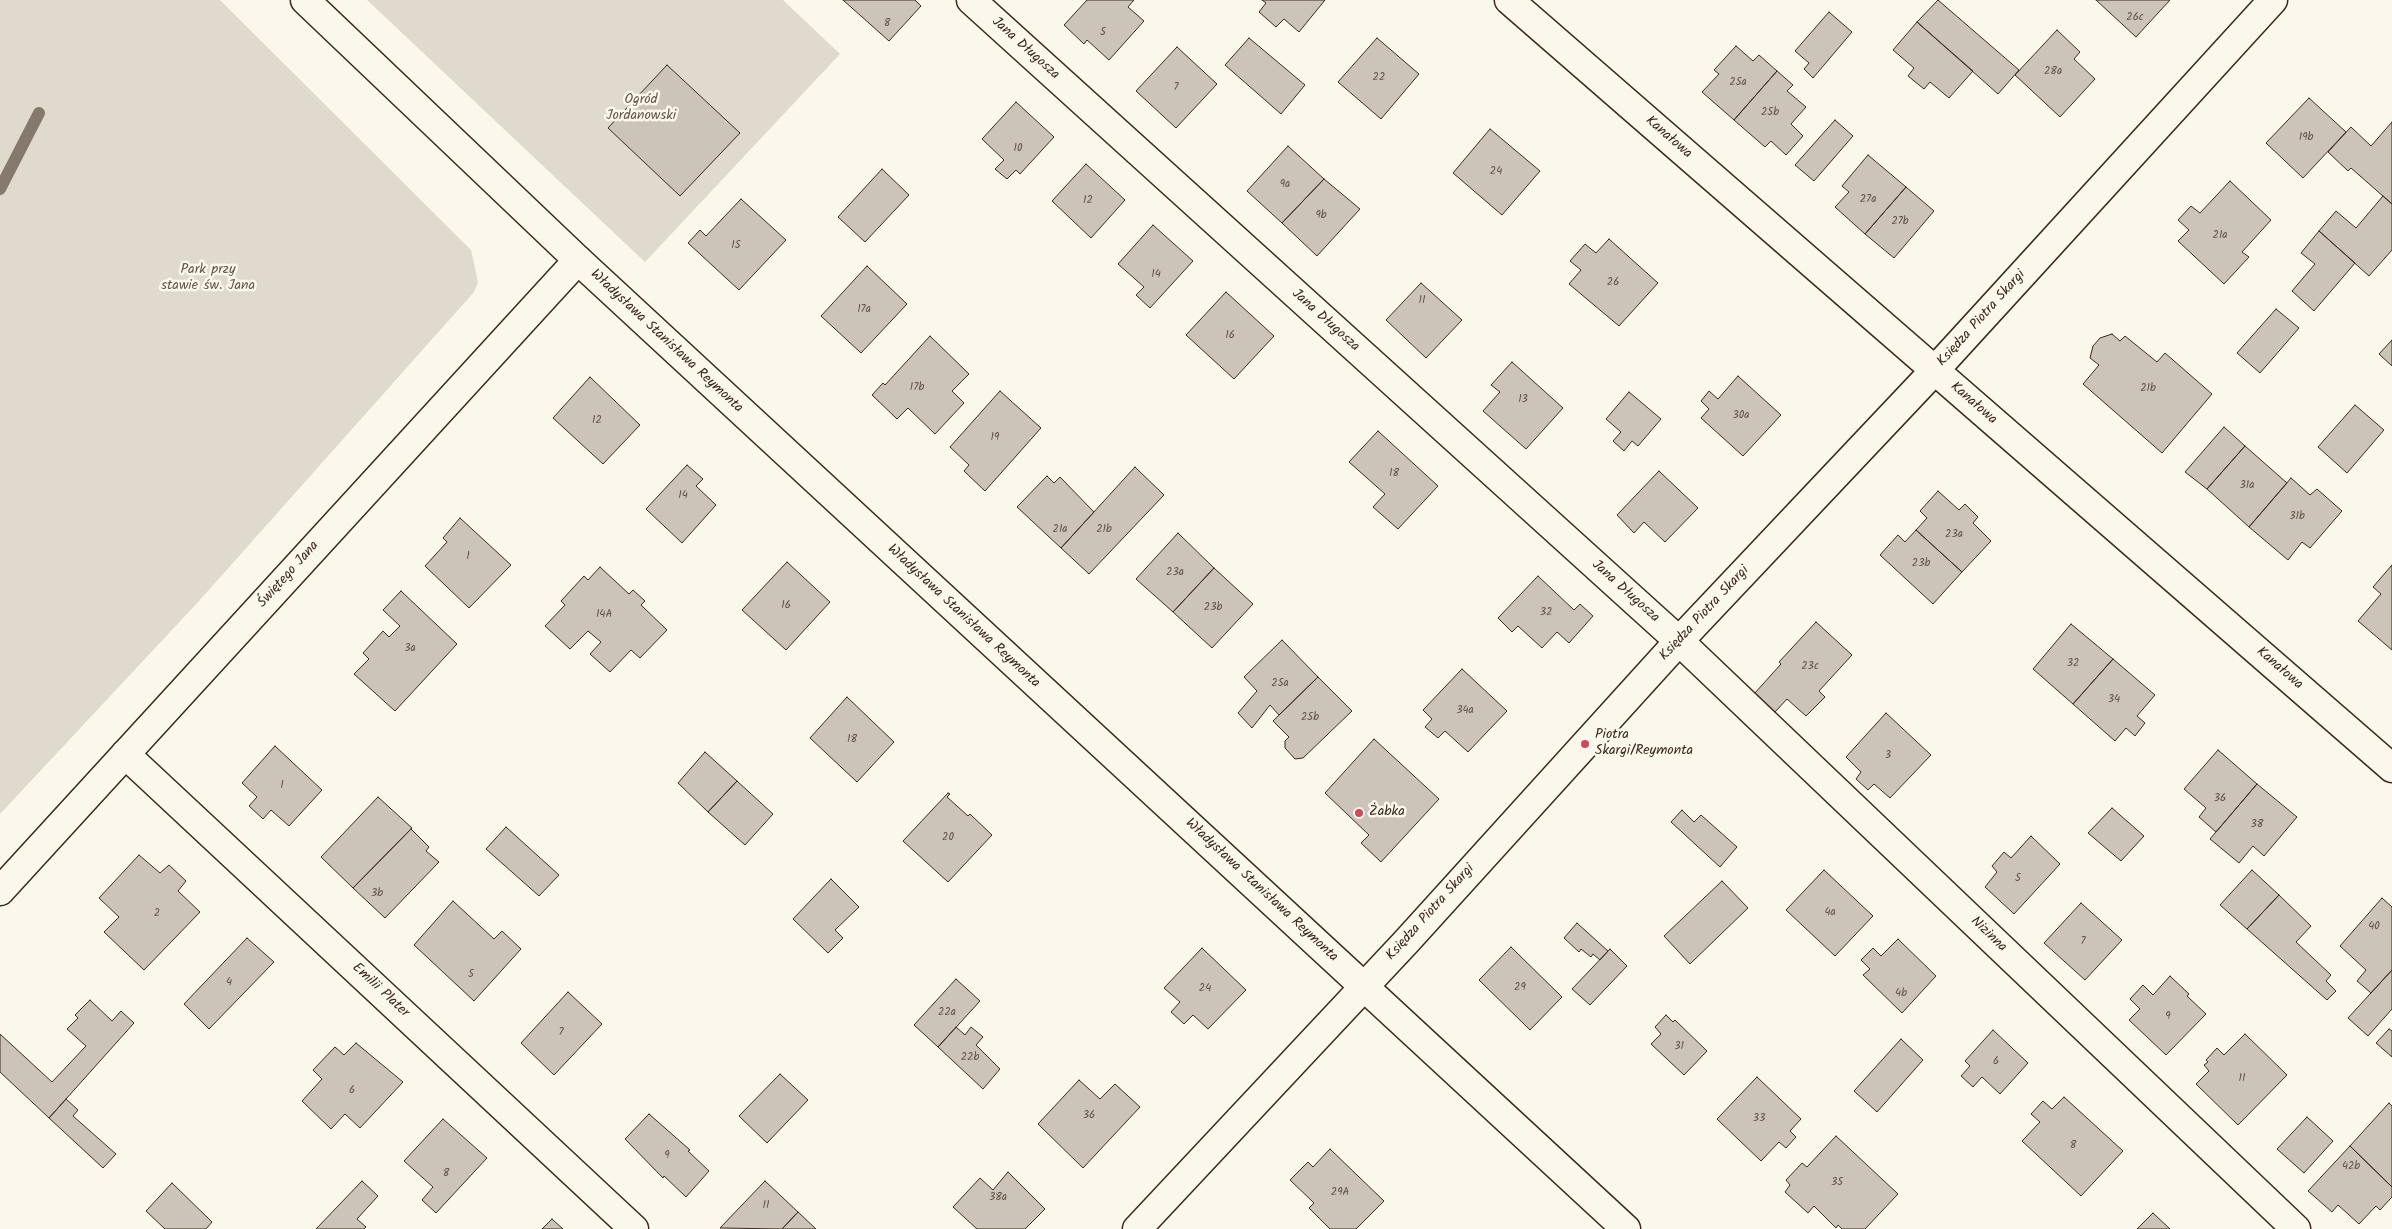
<!DOCTYPE html>
<meta charset="utf-8">
<style>
body{margin:0}
canvas{display:block;background:#fbf7ec}
</style>
<canvas width="2392" height="1229"></canvas>
<script>
const g = document.querySelector('canvas').getContext('2d');
g.lineJoin = 'round';
function fillPath(path, color) { g.fillStyle = color; g.fill(path, 'evenodd'); }
const poly = rows => new Path2D(rows.map(r => 'M' + r).join(''));
function stroke(path, color, width, dash) { g.strokeStyle = color; g.lineWidth = width; g.lineCap = dash ? 'butt' : 'round'; g.setLineDash(dash || []); g.stroke(path); }
function write(font, color, halo, rows, align = 'center') {
  g.font = font + ' Kalam,sans-serif'; g.lineWidth = 5; g.setLineDash([]); g.textBaseline = 'middle'; g.strokeStyle = halo; g.fillStyle = color; for (const [text, x, y, turn = 0] of rows) {
    g.save(); g.translate(x, y); g.rotate((+turn || 0) * Math.PI / 180); g.textAlign = isNaN(turn) ? turn : align; if (halo) g.strokeText(text, 0, 0); g.fillText(text, 0, 0); g.restore();
  }
}
const green = poly([
 [0,0,220,0,471,250,478,282,474,292,199,601,0,814],
 [367,0,783,0,840,54,645,262]
]);
const stream = poly([
 [0,189,39,113]
]);
const building = poly([
 [843,0,915,0,921,6,889,41,843,0],
 [1087,0,1134,0,1128,7,1144,21,1109,60,1087,40,1084,44,1064,25,1087,0],
 [1262,0,1325,0,1299,32,1284,19,1276,27,1259,12,1266,3,1262,0],
 [1938,0,2019,70,1998,94,1917,22,1938,0],
 [2096,0,2170,0,2136,37,2096,0],
 [1829,12,1852,32,1813,78,1804,69,1809,63,1795,51,1829,12],
 [1917,22,1973,71,1949,98,1930,82,1924,89,1908,76,1914,68,1893,50,1917,22],
 [2057,30,2080,52,2074,59,2095,79,2060,117,2015,75,2057,30],
 [1249,38,1305,85,1281,114,1225,65,1249,38],
 [1377,38,1419,74,1381,119,1338,82,1377,38],
 [1736,46,1753,61,1759,55,1777,71,1734,120,1702,92,1719,74,1714,70,1736,46],
 [1177,47,1217,84,1176,128,1136,91,1177,47],
 [667,65,740,133,680,196,608,128,667,65],
 [1777,71,1793,85,1787,91,1806,107,1791,124,1803,136,1786,155,1771,141,1765,147,1734,120,1777,71],
 [2309,98,2346,132,2303,178,2266,143,2309,98],
 [1016,102,1054,137,1020,174,1016,170,1007,179,995,169,1004,160,982,139,1016,102],
 [1835,120,1853,136,1814,181,1795,165,1835,120],
 [2392,122,2392,204,2351,168,2348,171,2328,152,2351,127,2371,146,2392,122],
 [1490,129,1540,171,1502,215,1453,173,1490,129],
 [1288,146,1324,179,1282,223,1247,191,1288,146],
 [1868,155,1906,187,1865,234,1835,207,1849,192,1842,186,1868,155],
 [1086,164,1125,200,1091,238,1052,201,1086,164],
 [882,169,909,195,865,242,838,217,882,169],
 [1324,179,1360,209,1317,256,1282,223,1324,179],
 [2230,181,2271,220,2242,252,2249,257,2224,284,2178,241,2189,230,2178,220,2191,206,2200,213,2230,181],
 [1906,187,1934,211,1894,258,1865,234,1906,187],
 [2383,196,2392,204,2392,250,2369,276,2319,231,2336,211,2356,228,2383,196],
 [741,199,786,240,739,290,688,243,700,230,706,236,741,199],
 [1153,225,1193,261,1150,308,1136,295,1144,287,1118,264,1153,225],
 [2319,231,2355,263,2314,311,2292,291,2315,264,2301,253,2319,231],
 [1609,239,1658,283,1619,326,1569,284,1581,270,1570,261,1585,244,1596,253,1609,239],
 [867,266,907,304,861,353,821,316,867,266],
 [1421,283,1462,320,1426,358,1386,320,1421,283],
 [1226,292,1274,336,1234,379,1186,335,1226,292],
 [2276,309,2299,328,2260,373,2237,353,2276,309],
 [2112,334,2120,341,2125,336,2157,362,2165,353,2212,394,2162,453,2083,384,2099,365,2090,358,2093,346,2100,338,2112,334],
 [930,336,969,374,952,391,964,403,935,434,908,408,897,419,872,395,883,383,885,385,930,336],
 [2392,340,2392,366,2379,354,2392,340],
 [1512,362,1563,408,1526,449,1483,411,1500,392,1491,385,1512,362],
 [1738,376,1781,415,1743,456,1701,418,1709,409,1701,401,1709,391,1718,399,1738,376],
 [590,377,640,425,603,464,553,418,590,377],
 [1000,391,1041,428,985,491,964,471,969,465,950,447,1000,391],
 [1629,392,1661,419,1638,446,1632,441,1624,451,1613,441,1621,432,1606,419,1629,392],
 [2355,405,2384,430,2347,473,2318,447,2355,405],
 [2224,427,2245,446,2207,489,2185,472,2224,427],
 [1378,431,1438,486,1398,529,1373,507,1385,494,1349,462,1378,431],
 [2245,446,2287,483,2249,527,2207,489,2245,446],
 [687,465,703,479,696,486,716,505,682,543,646,509,687,465],
 [1135,467,1164,495,1089,574,1061,548,1135,467],
 [1659,471,1698,508,1665,542,1644,522,1634,533,1617,515,1659,471],
 [1047,476,1054,483,1060,477,1094,512,1061,548,1017,507,1047,476],
 [2291,478,2310,495,2317,489,2342,511,2310,548,2302,542,2288,560,2249,527,2291,478],
 [1938,491,1959,510,1965,504,1978,517,1973,523,1991,541,1962,572,1916,530,1927,518,1920,511,1938,491],
 [460,518,511,565,469,608,425,566,447,542,443,538,460,518],
 [1916,530,1962,572,1933,604,1880,555,1898,535,1905,542,1916,530],
 [1178,533,1214,568,1173,612,1136,579,1178,533],
 [787,562,830,602,786,650,742,610,787,562],
 [2392,565,2392,650,2358,621,2381,594,2373,587,2392,565],
 [600,567,629,594,633,590,645,601,641,605,667,630,640,658,631,650,610,672,590,654,601,642,588,631,570,649,545,626,565,605,561,601,584,576,588,580,600,567],
 [1214,568,1253,604,1212,648,1173,612,1214,568],
 [1538,576,1574,610,1580,604,1593,616,1569,643,1557,632,1542,648,1518,626,1512,632,1498,618,1538,576],
 [401,591,457,644,395,711,354,674,369,659,363,653,383,631,389,637,400,626,383,610,401,591],
 [1816,622,1852,655,1819,691,1825,697,1806,716,1787,699,1775,712,1754,694,1781,664,1779,662,1816,622],
 [2071,624,2113,659,2073,704,2033,669,2071,624],
 [1282,640,1318,677,1279,715,1270,705,1252,728,1238,713,1257,691,1244,677,1282,640],
 [2113,659,2155,695,2137,716,2145,723,2135,736,2126,728,2115,741,2073,704,2113,659],
 [1462,669,1507,711,1468,752,1445,731,1438,738,1425,727,1432,719,1423,710,1462,669],
 [1318,677,1352,711,1303,758,1295,759,1285,748,1285,741,1289,737,1273,721,1318,677],
 [847,697,894,742,857,782,810,738,847,697],
 [1886,713,1931,755,1890,798,1874,784,1868,790,1856,779,1861,772,1846,757,1886,713],
 [1374,739,1439,799,1381,862,1361,843,1369,835,1325,793,1374,739],
 [275,746,322,790,289,826,271,810,263,819,249,806,257,797,242,783,275,746],
 [2218,750,2257,784,2216,832,2199,817,2206,808,2184,789,2218,750],
 [705,752,737,781,708,812,678,783,705,752],
 [737,781,773,814,745,845,708,812,737,781],
 [2257,784,2297,817,2264,856,2253,846,2239,863,2210,839,2257,784],
 [948,793,950,794,947,797,968,816,970,814,992,835,948,882,903,841,948,793],
 [378,797,412,828,353,888,321,857,378,797],
 [2112,808,2144,836,2121,861,2088,833,2112,808],
 [1682,810,1694,822,1701,815,1737,847,1720,867,1671,822,1682,810],
 [506,827,559,875,539,896,486,849,506,827],
 [411,829,429,847,426,851,439,862,385,918,353,888,411,829],
 [2031,836,2060,864,2014,914,1985,887,1997,872,1992,866,2004,852,2011,858,2031,836],
 [139,855,160,873,169,865,186,881,178,891,200,912,144,970,104,932,119,917,99,898,139,855],
 [1824,870,1873,916,1835,956,1786,910,1824,870],
 [2252,870,2279,895,2247,929,2220,905,2252,870],
 [831,879,859,907,835,930,843,938,828,953,793,919,831,879],
 [1722,881,1748,908,1690,964,1664,936,1722,881],
 [2279,895,2311,926,2296,942,2331,975,2326,981,2336,991,2327,1000,2247,929,2279,895],
 [2382,898,2392,907,2392,970,2371,993,2357,981,2366,970,2340,946,2382,898],
 [453,901,494,939,502,931,521,949,474,1001,414,945,453,901],
 [2081,903,2122,940,2085,980,2044,943,2081,903],
 [1577,923,1608,951,1600,960,1593,954,1591,957,1581,949,1579,952,1564,938,1577,923],
 [247,938,274,962,209,1029,184,1004,247,938],
 [1898,939,1936,976,1902,1013,1863,975,1870,969,1861,960,1873,948,1881,956,1898,939],
 [1511,947,1562,997,1530,1030,1479,980,1511,947],
 [1202,948,1246,990,1208,1029,1193,1015,1184,1024,1171,1012,1180,1002,1164,988,1202,948],
 [1610,949,1627,966,1590,1005,1572,989,1610,949],
 [2392,970,2392,1009,2368,1036,2348,1018,2392,970],
 [2170,976,2189,994,2187,996,2206,1014,2166,1055,2129,1020,2140,1009,2130,999,2143,985,2153,995,2170,976],
 [956,979,980,1001,938,1047,914,1025,956,979],
 [568,992,602,1024,554,1075,521,1043,568,992],
 [90,1000,112,1021,121,1011,134,1023,49,1118,0,1072,0,1034,52,1082,86,1046,67,1029,78,1018,75,1015,90,1000],
 [1666,1015,1673,1022,1675,1020,1707,1051,1684,1075,1651,1044,1661,1034,1655,1027,1666,1015],
 [956,1027,965,1035,971,1027,983,1037,976,1045,1000,1069,983,1089,938,1047,956,1027],
 [2389,1029,2392,1031,2392,1057,2376,1043,2389,1029],
 [1993,1030,2028,1063,2000,1094,1982,1077,1973,1087,1961,1076,1970,1066,1965,1061,1993,1030],
 [2245,1034,2287,1075,2238,1125,2196,1084,2209,1071,2204,1065,2208,1062,2206,1060,2217,1048,2224,1055,2245,1034],
 [1901,1039,1923,1060,1877,1112,1854,1091,1901,1039],
 [356,1043,403,1082,360,1128,345,1114,331,1129,302,1101,322,1079,313,1070,335,1047,344,1055,356,1043],
 [780,1074,808,1100,767,1143,739,1116,780,1074],
 [1757,1077,1801,1119,1790,1131,1796,1137,1786,1148,1779,1142,1761,1161,1717,1119,1757,1077],
 [1079,1080,1100,1099,1115,1084,1140,1107,1083,1168,1038,1124,1079,1080],
 [2064,1097,2123,1151,2081,1196,2022,1141,2040,1122,2031,1114,2043,1101,2052,1109,2064,1097],
 [66,1099,78,1110,73,1116,116,1154,103,1168,49,1118,66,1099],
 [2389,1103,2392,1106,2392,1187,2350,1146,2389,1103],
 [649,1114,690,1150,688,1151,709,1171,686,1197,664,1176,663,1178,625,1139,649,1114],
 [2307,1117,2333,1141,2304,1173,2277,1149,2307,1117],
 [443,1119,487,1158,436,1213,422,1200,433,1187,404,1161,443,1119],
 [1836,1136,1898,1194,1865,1229,1842,1229,1838,1225,1836,1228,1814,1206,1808,1213,1785,1192,1790,1185,1786,1180,1802,1163,1807,1167,1836,1136],
 [2350,1146,2392,1187,2392,1197,2380,1210,2376,1206,2359,1224,2338,1205,2332,1212,2308,1191,2350,1146],
 [1330,1149,1384,1201,1356,1229,1330,1229,1309,1208,1314,1203,1290,1180,1308,1162,1313,1167,1330,1149],
 [1008,1172,1045,1209,1025,1229,977,1229,953,1207,980,1178,993,1190,1008,1172],
 [362,1181,378,1196,357,1219,366,1227,364,1229,316,1229,362,1181],
 [765,1181,798,1212,782,1229,720,1228,765,1181],
 [172,1183,212,1222,206,1229,165,1229,146,1211,172,1183],
 [798,1212,816,1229,782,1229,798,1212],
 [2153,1213,2170,1229,2137,1229,2153,1213],
 [552,1219,563,1229,542,1229,552,1219]
]);
const street = poly([
 [971,0,1679,641,2296,1229],
 [1509,0,2392,768],
 [125,754,634,1229],
 [0,891,578,260],
 [1137,1229,1406,942,1679,641,1935,370,2273,0]
]);
const secondary = poly([
 [305,0,578,260,1626,1229]
]);
const markers = [
 [1585,744,5,"#d1495b"],
 [1359,813,5,"#d1495b"]
];
const numberNames = [
 ["26c",2135,18],
 ["8",887,24],
 ["5",1103,33],
 ["28a",2053,72],
 ["22",1379,78],
 ["25a",1738,83],
 ["7",1176,88],
 ["25b",1770,113],
 ["19b",2306,138],
 ["10",1018,149],
 ["24",1496,172],
 ["9a",1285,185],
 ["27a",1868,200],
 ["12",1088,201],
 ["9b",1321,216],
 ["27b",1900,222],
 ["21a",2220,236],
 ["15",736,246],
 ["14",1156,275],
 ["26",1613,283],
 ["11",1422,301],
 ["17a",864,310],
 ["16",1230,336],
 ["17b",917,388],
 ["21b",2148,389],
 ["13",1523,400],
 ["30a",1741,416],
 ["12",597,421],
 ["19",995,438],
 ["18",1394,474],
 ["31a",2247,486],
 ["14",683,496],
 ["31b",2297,517],
 ["21a",1060,530],
 ["21b",1104,530],
 ["23a",1954,535],
 ["1",468,557],
 ["23b",1921,564],
 ["23a",1175,573],
 ["16",786,606],
 ["23b",1213,608],
 ["32",1546,613],
 ["14A",604,615],
 ["3a",410,649],
 ["32",2073,664],
 ["23c",1810,667],
 ["25a",1280,684],
 ["34",2114,700],
 ["34a",1465,711],
 ["25b",1310,718],
 ["18",852,740],
 ["3",1888,756],
 ["1",282,786],
 ["36",2220,799],
 ["38",2257,825],
 ["20",948,838],
 ["5",2018,879],
 ["3b",377,894],
 ["4a",1830,913],
 ["2",157,914],
 ["40",2374,927],
 ["7",2083,942],
 ["5",471,975],
 ["4",229,983],
 ["29",1520,988],
 ["24",1205,989],
 ["4b",1901,994],
 ["22a",947,1013],
 ["9",2168,1017],
 ["7",561,1033],
 ["31",1679,1047],
 ["22b",970,1058],
 ["6",1996,1062],
 ["11",2242,1079],
 ["6",352,1091],
 ["36",1089,1116],
 ["33",1759,1119],
 ["8",2073,1146],
 ["9",667,1156],
 ["42b",2351,1167],
 ["8",446,1174],
 ["35",1837,1183],
 ["29A",1340,1193],
 ["38a",998,1198],
 ["11",766,1206]
];
const streetNames = [
 ["Jana Długosza",1025,49,42],
 ["Kanałowa",1668,138,41],
 ["Księdza Piotra Skargi",1982,319,-48],
 ["Jana Długosza",1325,321,42],
 ["Władysława Stanisława Reymonta",666,342,43],
 ["Kanałowa",1973,404,41],
 ["Świętego Jana",289,575,-48],
 ["Jana Długosza",1625,592,42],
 ["Księdza Piotra Skargi",1705,614,-47],
 ["Władysława Stanisława Reymonta",963,617,43],
 ["Kanałowa",2279,669,41],
 ["Władysława Stanisława Reymonta",1261,891,43],
 ["Księdza Piotra Skargi",1431,913,-48],
 ["Nizinna",1988,935,44],
 ["Emilii Plater",380,991,43]
];
const parkNames = [
 ["Ogród",641,101],
 ["Jordanowski",641,117],
 ["Park przy",208,271],
 ["stawie św. Jana",208,287]
];
const poiNames = [
 ["Piotra",1595,736],
 ["Skargi/Reymonta",1595,752],
 ["Żabka",1369,813]
];
fillPath(green, '#dfd9ce');
stroke(stream, '#85796d', 12);
fillPath(building, '#ccc4b9');
stroke(building, '#3b2a1e', 1);
stroke(street, '#3b2a1e', 31);
stroke(secondary, '#3b2a1e', 31);
stroke(street, '#fbf7ec', 28);
stroke(secondary, '#fbf7ec', 28);
for (const [x, y, r, color] of markers) { const dot = new Path2D(); dot.arc(x, y, r, 0, 2 * Math.PI); g.fillStyle = color; g.fill(dot); stroke(dot, '#fbf7ec', 2); }
write('11px', '#5f5045', null, numberNames);
write('14px', '#3b2a1e', '#fbf7ec', streetNames);
write('14px', '#64564a', '#fbf7ec', parkNames);
write('14px', '#3b2a1e', '#fbf7ec', poiNames, 'left');
</script>
